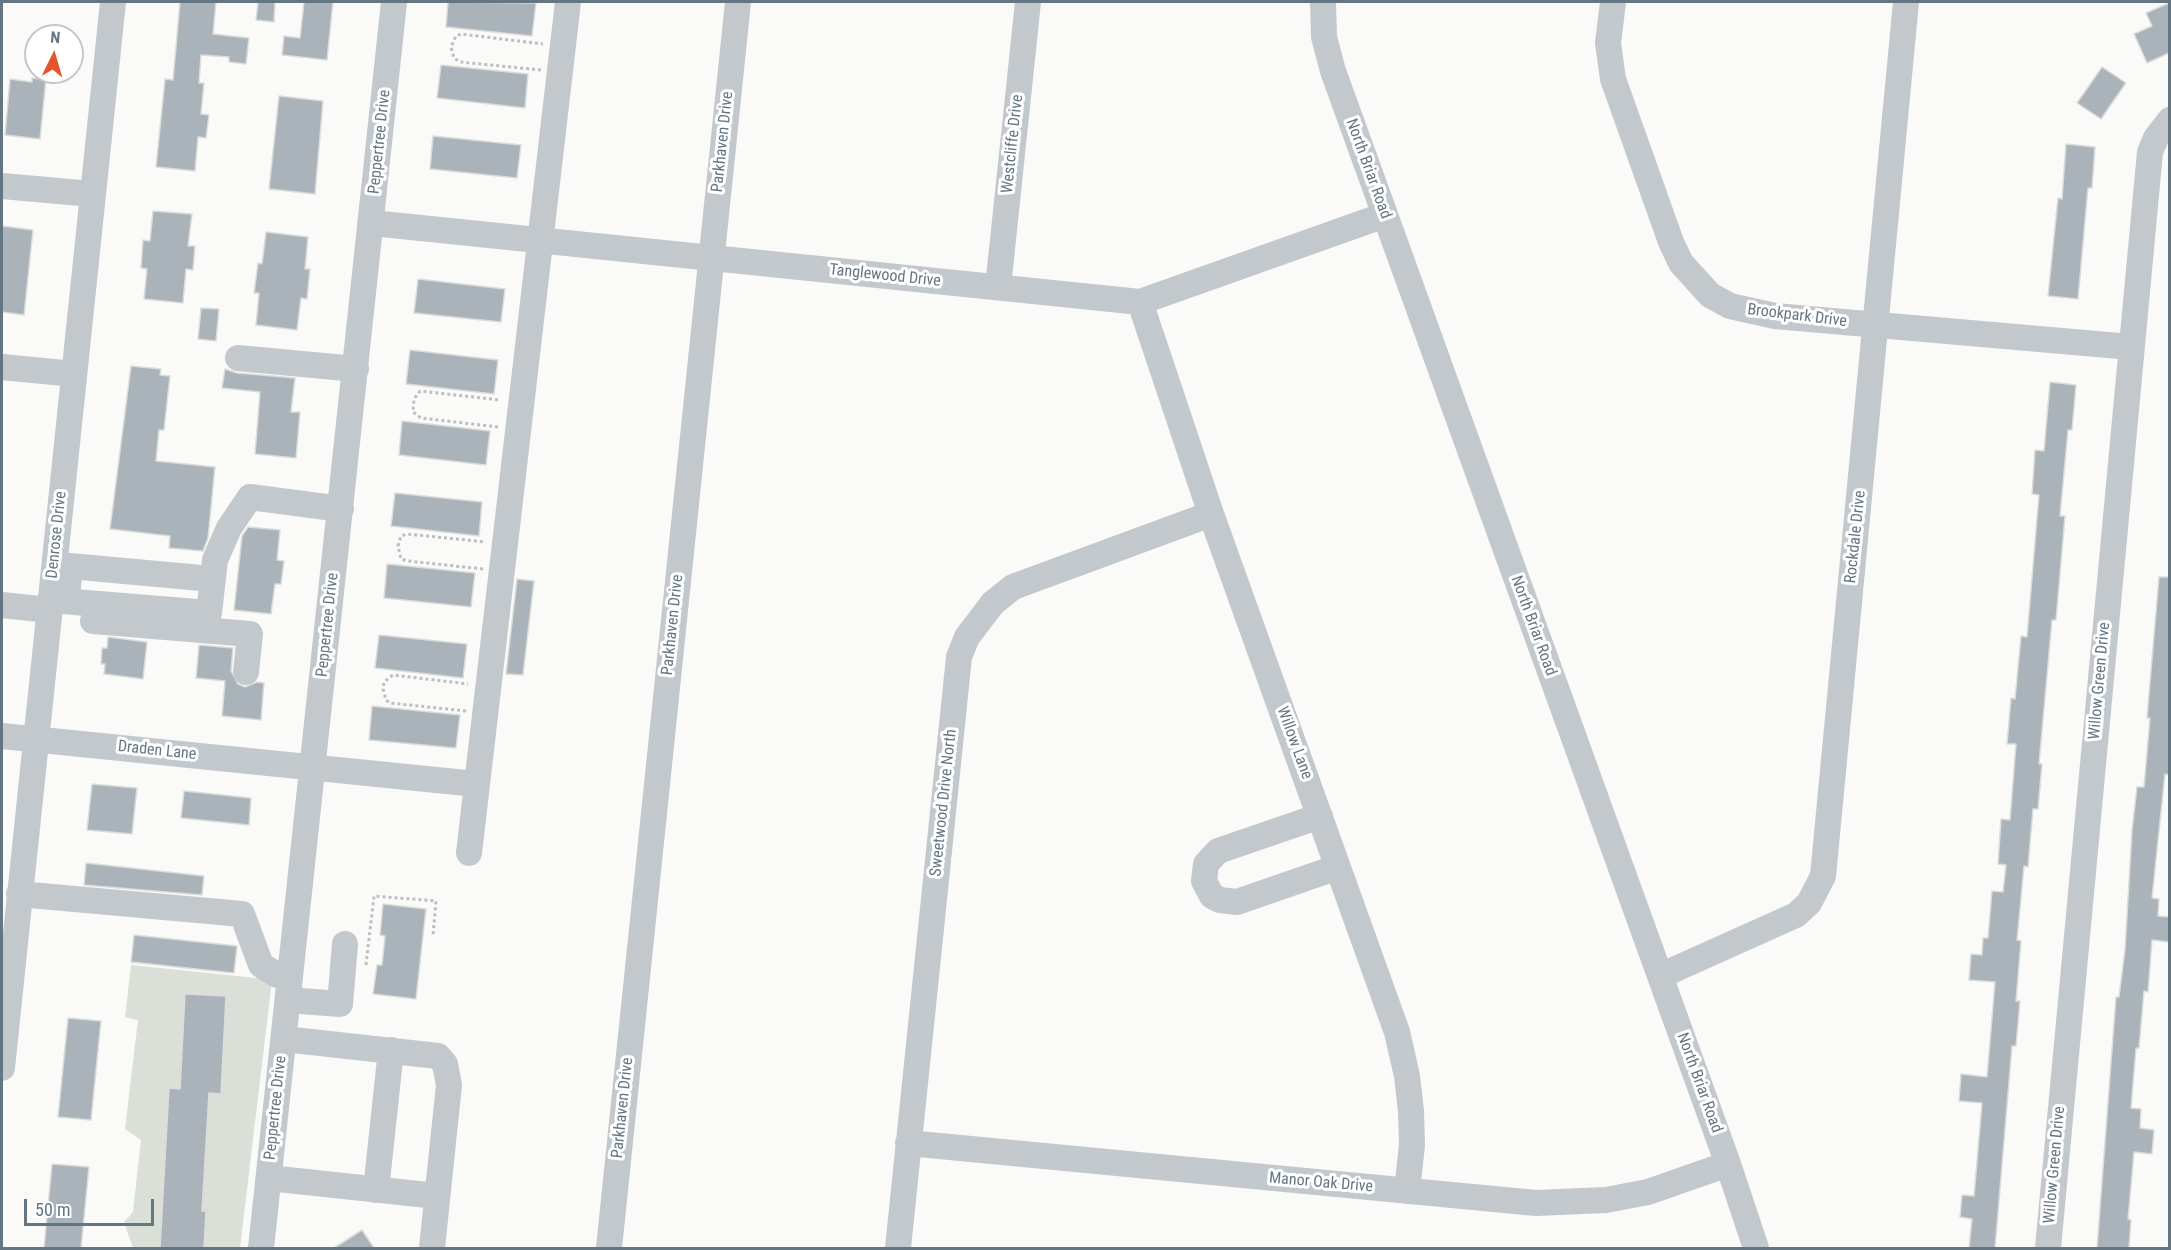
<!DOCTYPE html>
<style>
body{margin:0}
#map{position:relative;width:2171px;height:1250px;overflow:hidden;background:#fafaf8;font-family:"Roboto Condensed",sans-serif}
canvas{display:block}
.frame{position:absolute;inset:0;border:3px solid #657683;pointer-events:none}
.north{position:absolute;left:24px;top:24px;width:60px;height:60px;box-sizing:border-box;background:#fff;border:2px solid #c1c8cd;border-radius:50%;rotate:5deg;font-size:16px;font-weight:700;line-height:24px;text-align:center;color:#657683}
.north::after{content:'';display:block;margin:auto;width:21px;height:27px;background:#e4572e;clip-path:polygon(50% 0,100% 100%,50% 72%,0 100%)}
.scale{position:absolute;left:24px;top:1199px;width:130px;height:27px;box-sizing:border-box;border:3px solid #657683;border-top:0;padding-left:8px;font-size:18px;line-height:21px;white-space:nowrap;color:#657683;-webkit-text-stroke:4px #fff;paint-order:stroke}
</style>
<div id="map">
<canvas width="2171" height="1250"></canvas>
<div class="frame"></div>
<div class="north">N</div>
<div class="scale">50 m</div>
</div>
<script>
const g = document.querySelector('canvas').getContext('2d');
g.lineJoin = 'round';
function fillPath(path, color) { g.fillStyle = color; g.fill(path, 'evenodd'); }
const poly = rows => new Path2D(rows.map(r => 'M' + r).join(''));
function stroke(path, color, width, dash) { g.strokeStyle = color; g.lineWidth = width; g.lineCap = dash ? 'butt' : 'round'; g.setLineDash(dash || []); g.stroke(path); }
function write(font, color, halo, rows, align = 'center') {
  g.font = font + ' "Roboto Condensed",sans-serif'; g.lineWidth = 6; g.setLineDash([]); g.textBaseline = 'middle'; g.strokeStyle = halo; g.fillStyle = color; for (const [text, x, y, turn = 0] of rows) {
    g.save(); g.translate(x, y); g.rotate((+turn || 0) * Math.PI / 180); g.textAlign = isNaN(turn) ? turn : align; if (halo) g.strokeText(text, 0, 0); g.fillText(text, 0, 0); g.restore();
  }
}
const green = poly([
 [131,965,256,978,265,967,273,972,240,1248,133,1248,124,1222,133,1212,141,1140,125,1129,138,1020,125,1017]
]);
const building = poly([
 [180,2,216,2,213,34,249,38,246,64,229,62,229,57,201,55,199,83,204,83,201,114,209,115,206,138,198,137,195,171,156,167,165,79,173,80,180,2],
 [258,2,275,2,274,22,256,20,258,2],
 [304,2,333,2,327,60,282,55,284,36,300,38,304,2],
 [448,2,536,3,532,36,446,27,448,2],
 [2169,3,2169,53,2147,63,2134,34,2152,26,2146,13,2169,3],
 [441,65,528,74,525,108,437,98,441,65],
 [2102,67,2126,83,2101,119,2077,103,2102,67],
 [32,78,46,79,40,139,5,135,10,79,32,82,32,78],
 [279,96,323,101,315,194,269,189,279,96],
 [433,136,521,145,517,178,430,169,433,136],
 [2066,144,2095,147,2092,188,2088,188,2078,299,2048,296,2058,198,2062,199,2066,144],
 [153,211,192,214,188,246,195,246,193,270,186,269,183,303,144,299,147,269,141,268,143,240,150,241,153,211],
 [2,226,33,230,24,315,2,312,2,226],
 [266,232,308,237,305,269,310,269,307,299,301,298,297,330,256,325,259,293,254,293,258,263,262,264,266,232],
 [418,279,505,289,501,322,414,313,418,279],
 [201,308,219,309,216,341,198,339,201,308],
 [410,350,498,360,494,394,406,384,410,350],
 [131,366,161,369,160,375,170,376,164,430,159,430,156,461,215,467,208,538,203,551,169,548,170,536,110,529,131,366],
 [225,369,237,373,295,378,291,412,300,412,296,458,255,454,260,392,222,388,225,369],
 [2050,382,2076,385,2072,430,2068,430,2060,516,2065,516,2056,620,2052,620,2039,764,2042,764,2038,809,2033,809,2028,867,2024,866,2017,940,2021,941,2016,1001,2020,1001,2016,1046,2012,1046,1995,1248,1969,1248,1972,1219,1960,1217,1962,1195,1974,1196,1982,1103,1959,1101,1961,1074,1987,1077,1995,982,1969,980,1971,954,1982,955,1983,938,1988,938,1992,891,2003,892,2006,865,1998,864,2001,819,2010,820,2016,744,2007,744,2011,698,2015,699,2021,636,2027,637,2039,495,2032,494,2035,450,2044,451,2050,382],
 [402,421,490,431,486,465,399,455,402,421],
 [395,493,482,502,479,536,391,526,395,493],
 [248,527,280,530,277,560,284,561,281,584,275,584,271,614,234,610,242,536,248,527],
 [387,564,475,573,471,607,384,598,387,564],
 [2159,577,2169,577,2169,775,2165,774,2152,898,2159,899,2158,916,2169,917,2169,942,2152,940,2148,992,2144,991,2139,1048,2136,1048,2131,1108,2141,1109,2140,1128,2154,1130,2152,1154,2134,1152,2128,1219,2131,1220,2129,1248,2097,1248,2116,997,2119,997,2125,950,2132,831,2137,787,2144,787,2150,718,2147,718,2159,577],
 [517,579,534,581,523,675,506,674,517,579],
 [379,635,467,644,463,678,375,668,379,635],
 [108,637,147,642,143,679,104,674,105,664,101,664,102,648,107,648,108,637],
 [199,645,233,648,231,671,238,684,245,687,257,682,264,683,261,720,222,716,225,681,196,678,199,645],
 [372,706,460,715,456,748,369,740,372,706],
 [92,784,137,788,132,834,87,830,92,784],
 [184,791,251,798,249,825,181,818,184,791],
 [86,863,204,876,202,895,84,885,86,863],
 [383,904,426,909,416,999,373,994,377,965,382,965,385,936,380,935,383,904],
 [134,935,237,946,234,973,131,962,134,935],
 [185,994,226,996,221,1094,209,1093,202,1211,206,1211,204,1248,160,1248,169,1088,180,1089,185,994],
 [68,1018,101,1021,91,1120,58,1117,68,1018],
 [52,1164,89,1167,81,1248,44,1248,52,1164],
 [362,1230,374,1248,334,1248,362,1230]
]);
const path = poly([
 [541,70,460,62,454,58,451,47,456,36,461,34,543,44],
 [498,427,421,418,413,412,414,399,420,391,500,400],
 [483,569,408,561,401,559,398,546,401,536,407,534,486,542],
 [466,711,390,703,386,700,383,689,384,682,393,675,468,684],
 [366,965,374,896,436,901,433,936]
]);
const minor = poly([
 [1323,2,1324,37,1333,71,1728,1164,1756,1248],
 [1613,2,1608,43,1613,79,1671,242,1681,263,1710,295,1730,306,1775,316,2131,347],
 [2,186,92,194],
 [372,223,1140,302,1385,215],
 [998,287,1028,2],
 [1140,302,1211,514,1397,1032,1407,1076,1411,1111,1412,1145,1407,1191],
 [238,358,356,369],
 [2,367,74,374],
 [67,598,70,566,212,579],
 [50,600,209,613,215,560,229,528,250,497,341,509],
 [2,605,49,610],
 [93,621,250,634,246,672],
 [2,736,476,784],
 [1320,816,1218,851,1206,864,1204,881,1212,896,1220,900,1237,902,1338,867],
 [469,853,568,2],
 [19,894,242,914,261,965,277,975,290,977],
 [1660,976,1796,915,1809,903,1823,876,1906,2],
 [288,1000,340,1004,345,944],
 [284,1039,438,1056,445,1064,449,1085,432,1248],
 [2,1068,113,2],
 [908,1143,1536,1203,1606,1200,1648,1192,1728,1164],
 [269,1178,437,1196],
 [376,1190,391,1050],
 [261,1248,394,2],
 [609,1248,738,2],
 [898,1248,959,657,967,637,993,603,1013,587,1211,514],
 [2048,1248,2150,152,2156,138,2170,120]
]);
const streetNames = [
 ["Peppertree Drive",380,142,-84],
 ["Parkhaven Drive",723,142,-84],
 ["Westcliffe Drive",1013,144,-84],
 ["North Briar Road",1368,169,70],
 ["Tanglewood Drive",885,276,6],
 ["Brookpark Drive",1797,316,7],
 ["Denrose Drive",57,535,-84],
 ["Rockdale Drive",1856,537,-84],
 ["Peppertree Drive",328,625,-84],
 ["Parkhaven Drive",673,625,-84],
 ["North Briar Road",1533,626,70],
 ["Willow Green Drive",2100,681,-85],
 ["Willow Lane",1294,743,70],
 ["Draden Lane",157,751,6],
 ["Sweetwood Drive North",944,803,-84],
 ["North Briar Road",1699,1083,70],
 ["Peppertree Drive",276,1108,-84],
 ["Parkhaven Drive",623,1108,-84],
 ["Willow Green Drive",2055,1165,-85],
 ["Manor Oak Drive",1321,1183,5]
];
fillPath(green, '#dadfd7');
fillPath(building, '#aab3b9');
stroke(building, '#dcdcda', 1.5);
stroke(path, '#bbbfc2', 3, [3, 3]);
stroke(minor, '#c3c8cc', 26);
write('16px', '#657683', '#fff', streetNames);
</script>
